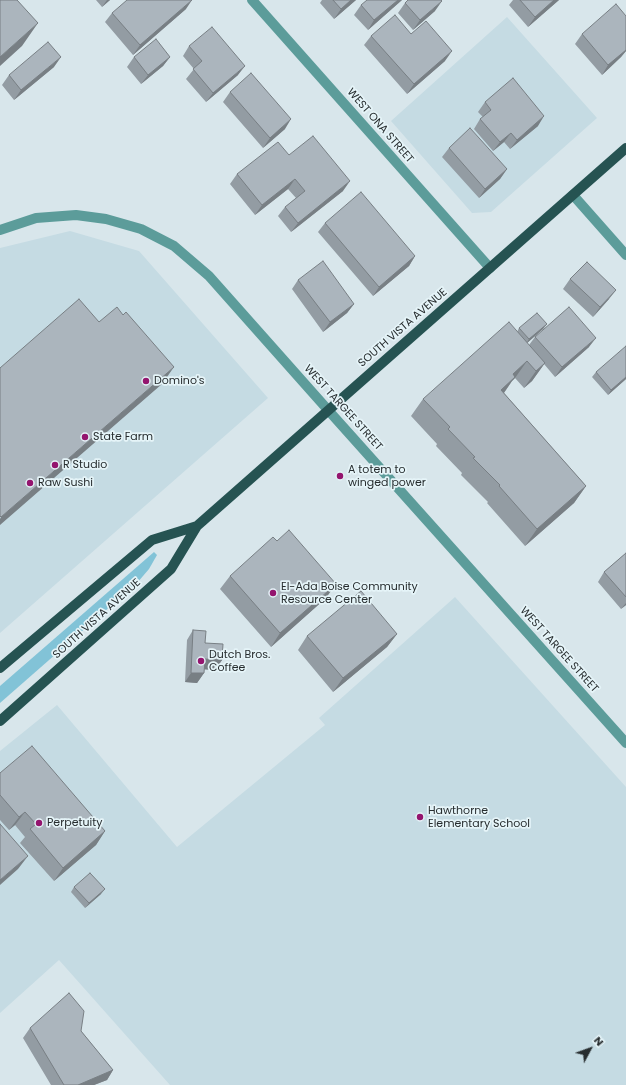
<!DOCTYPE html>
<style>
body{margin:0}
#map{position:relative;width:626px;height:1085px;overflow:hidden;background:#d8e6eb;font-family:Poppins,sans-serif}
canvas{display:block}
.north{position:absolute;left:570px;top:1029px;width:40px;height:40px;-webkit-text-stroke:3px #e5f4f8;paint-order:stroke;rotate:49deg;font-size:11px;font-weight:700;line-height:16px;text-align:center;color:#272d2f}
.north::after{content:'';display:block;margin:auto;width:14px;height:18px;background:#272d2f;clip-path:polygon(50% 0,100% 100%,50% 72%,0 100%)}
</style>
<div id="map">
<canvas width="626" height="1085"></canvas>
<div class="north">N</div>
</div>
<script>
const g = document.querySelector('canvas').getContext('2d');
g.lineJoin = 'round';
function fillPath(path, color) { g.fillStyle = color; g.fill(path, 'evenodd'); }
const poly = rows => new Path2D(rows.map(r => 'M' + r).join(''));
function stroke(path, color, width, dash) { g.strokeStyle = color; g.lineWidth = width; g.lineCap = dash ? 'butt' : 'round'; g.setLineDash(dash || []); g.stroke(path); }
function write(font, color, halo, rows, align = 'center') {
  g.font = font + ' Poppins,sans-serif'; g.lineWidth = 3.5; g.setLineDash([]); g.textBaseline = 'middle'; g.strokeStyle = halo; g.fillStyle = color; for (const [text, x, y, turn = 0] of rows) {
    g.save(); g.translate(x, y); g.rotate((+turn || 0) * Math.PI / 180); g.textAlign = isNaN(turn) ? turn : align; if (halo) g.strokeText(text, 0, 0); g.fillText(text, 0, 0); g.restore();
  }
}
const built = poly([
 [507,17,597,118,491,212,472,213,391,121],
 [70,231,139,251,268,398,0,633,0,248],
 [455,597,626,787,626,1085,170,1085,59,960,0,1013,0,751,57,705,177,847,325,725,319,718]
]);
const green = poly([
 [154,552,157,555,149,569,137,583,0,703,0,686]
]);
const minor = poly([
 [252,0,490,268],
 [573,195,626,255],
 [0,230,36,218,76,215,106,219,141,229,174,246,209,276,328,410]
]);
const tertiary = poly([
 [328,410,626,743]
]);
const primary = poly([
 [0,668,152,540,197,526],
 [0,721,171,569,197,526,626,148]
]);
const wall = poly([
 [96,0,110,0,102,7],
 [322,0,356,0,334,19,320,3],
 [402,0,368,30,354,15,361,5],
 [513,0,559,0,528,27,509,5],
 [405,3,435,11,413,30,398,13],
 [186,9,133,55,105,22,112,13],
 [626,16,626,51,621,57,602,75,575,44,582,34],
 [411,34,445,61,407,94,364,45,371,36],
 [189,46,238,75,206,102,186,79,194,69,183,56],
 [134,57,170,57,163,66,141,84,127,67],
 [54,67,14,100,2,85,9,75],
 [230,92,285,129,263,148,223,102],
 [485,102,538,126,510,149,504,142,493,151,474,129,480,119,483,117,478,112],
 [449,148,507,169,500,179,479,198,442,157],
 [289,155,343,191,291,232,278,216,285,207,296,198,288,189,255,215,230,184,237,174],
 [325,223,415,256,409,266,373,296,318,232],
 [570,279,609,299,593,317,563,289],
 [298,280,354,304,347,313,323,332,292,289],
 [547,324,543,329,527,343,529,345,535,337,589,347,555,377,544,364,532,381,524,388,515,378,512,381,504,393,586,486,574,503,525,546,487,503,488,502,461,475,462,473,436,446,437,444,411,416,423,399,517,332,519,328],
 [596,372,626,379,608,395,592,377],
 [277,541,326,598,271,647,220,589,230,576],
 [626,553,626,605,621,609,598,582,604,572],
 [193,630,222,660,215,670,204,669,204,673,197,683,185,682,187,640],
 [397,634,387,647,333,692,298,650,307,636],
 [0,773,105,831,96,845,54,881,20,843,25,837,15,825,9,830,0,820],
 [74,887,101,894,85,908,71,892],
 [30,1028,81,1031,113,1070,107,1080,94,1085,51,1085,23,1038]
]);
const shadedWall = poly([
 [107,0,110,0,102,7],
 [192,0,186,9,133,55,140,45],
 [351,0,356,0,334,19,341,9],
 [398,0,402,0,368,30,374,20],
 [554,0,559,0,528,27,535,17],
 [442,1,435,11,413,30,420,20],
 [38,23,22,46,0,66,0,57],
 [626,46,626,51,621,57,602,75,608,65],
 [452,51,445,61,407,94,414,84],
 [61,57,54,67,14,100,21,90],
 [170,57,163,66,141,84,148,75],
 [245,66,238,75,206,102,213,93],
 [544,116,538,126,510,149,517,140],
 [291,119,285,129,263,148,270,138],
 [511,133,504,142,493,151,500,142],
 [507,169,500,179,479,198,485,189],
 [295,179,288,189,255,215,262,205],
 [350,181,343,191,291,232,298,223],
 [415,256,409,266,373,296,379,287],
 [616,290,609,299,593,317,600,307],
 [354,304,347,313,323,332,330,322],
 [547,324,543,329,526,344,529,339],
 [596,338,589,347,555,377,562,367],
 [527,361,515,378,512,381,503,394,501,390,513,374],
 [545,363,532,381,524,388,536,371],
 [174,367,162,384,0,525,0,519,1,517],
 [626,377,626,379,608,395,611,390],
 [586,486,574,503,525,546,537,529],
 [336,584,326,598,271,647,280,633],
 [626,603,626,605,621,609],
 [397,634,387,647,333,692,343,678],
 [205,659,222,660,215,670,198,669],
 [191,673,204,673,197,683,185,682],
 [25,812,15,825,9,830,19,817],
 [105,831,96,845,54,881,63,868],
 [28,856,18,869,0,885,0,880],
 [105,889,101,894,85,908,89,903],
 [113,1070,107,1080,94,1085,78,1085]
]);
const building = poly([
 [0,0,17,0,38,23,0,57,0,0],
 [127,0,192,0,140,45,112,13,127,0],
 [333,0,351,0,341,9,333,0],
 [367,0,398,0,374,20,361,5,367,0],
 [408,0,441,0,442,1,420,20,405,3,408,0],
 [520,0,554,0,535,17,520,0],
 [616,4,626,16,626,50,608,65,582,34,616,4],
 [395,15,411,34,426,21,452,51,414,84,371,36,395,15],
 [212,27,245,66,213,93,193,69,202,61,189,46,212,27],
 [156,39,170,57,148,75,134,57,156,39],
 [48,42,61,57,21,90,9,75,48,42],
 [251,73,291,119,270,138,230,92,251,73],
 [513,78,544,116,517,140,511,133,500,142,480,119,491,110,485,102,513,78],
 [470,128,507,169,485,189,449,148,470,128],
 [313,136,350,181,298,223,285,207,305,191,295,179,262,205,237,174,278,142,289,155,313,136],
 [361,192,415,256,379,287,325,223,361,192],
 [323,261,354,304,330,322,298,280,323,261],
 [587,262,616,290,600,307,570,279,587,262],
 [79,299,99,322,117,307,123,315,126,312,174,367,1,517,0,516,0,368,79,299],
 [569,307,596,338,562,367,535,337,569,307],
 [537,313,547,324,529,339,519,328,537,313],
 [509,322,545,363,536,371,527,361,513,374,515,377,501,390,586,486,537,529,499,486,500,485,473,458,475,457,448,429,450,427,423,399,509,322],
 [626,346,626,377,611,390,596,372,626,346],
 [289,530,336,584,280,633,230,576,273,537,277,541,289,530],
 [626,553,626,597,604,572,626,553],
 [361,591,397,634,343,678,307,636,361,591],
 [193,630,206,631,205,643,223,644,222,660,205,659,204,673,191,673,193,630],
 [32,746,105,831,63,868,30,829,36,824,25,812,19,817,0,795,0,773,32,746],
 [0,824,28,856,0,880,0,824],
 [90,873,105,889,89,903,74,887,90,873],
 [69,993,84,1011,81,1031,113,1070,78,1085,64,1085,30,1028,69,993]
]);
const markers = [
 [146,381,4,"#94146e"],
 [85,437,4,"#94146e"],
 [55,465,4,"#94146e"],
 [340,476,4,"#94146e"],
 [30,483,4,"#94146e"],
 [273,593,4,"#94146e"],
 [201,661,4,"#94146e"],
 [420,817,4,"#94146e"],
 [39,823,4,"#94146e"]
];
const streetNames = [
 ["WEST ONA STREET",380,126,49],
 ["SOUTH VISTA AVENUE",403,328,-41],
 ["WEST TARGEE STREET",343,408,48],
 ["SOUTH VISTA AVENUE",97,619,-42],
 ["WEST TARGEE STREET",559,650,48]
];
const poiNames = [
 ["Domino's",154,381],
 ["State Farm",93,437],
 ["R Studio",63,465],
 ["A totem to",348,470],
 ["winged power",348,483],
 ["Raw Sushi",38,483],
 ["El-Ada Boise Community",281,587],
 ["Resource Center",281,600],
 ["Dutch Bros.",209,655],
 ["Coffee",209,668],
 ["Hawthorne",428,811],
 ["Elementary School",428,824],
 ["Perpetuity",47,823]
];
fillPath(built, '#c5dbe3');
fillPath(green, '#82c3d7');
stroke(minor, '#5c9c9a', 10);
stroke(tertiary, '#5c9c9a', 10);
stroke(primary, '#265352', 10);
fillPath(wall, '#939ca3');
fillPath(shadedWall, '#787f84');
fillPath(building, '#abb5bd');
stroke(building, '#787f84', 1);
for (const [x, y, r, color] of markers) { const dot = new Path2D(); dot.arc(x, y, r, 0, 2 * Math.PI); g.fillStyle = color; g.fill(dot); stroke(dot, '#e5f4f8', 1.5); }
write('11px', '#272d2f', '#e5f4f8', streetNames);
write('11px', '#272d2f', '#e5f4f8', poiNames, 'left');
</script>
